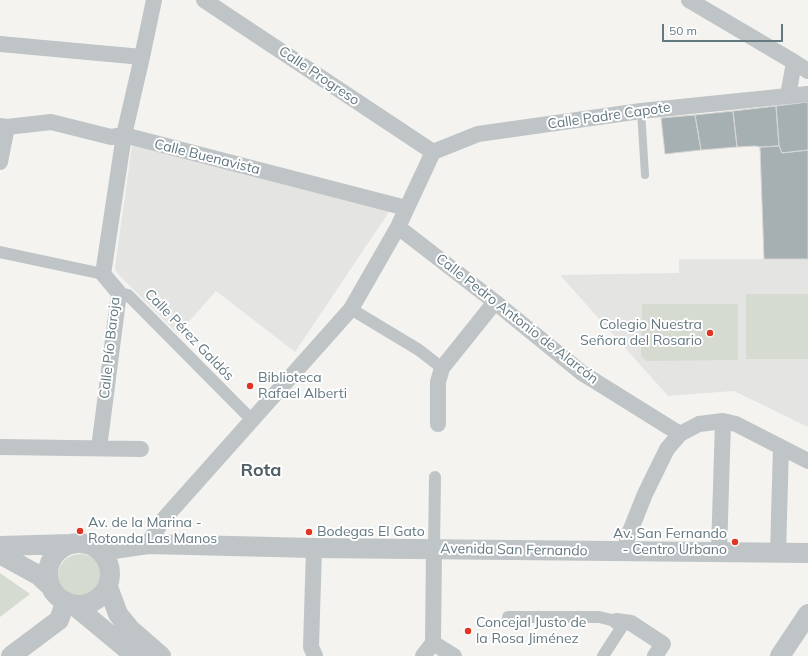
<!DOCTYPE html>
<meta charset="utf-8">
<style>
body{margin:0}
#map{position:relative;width:808px;height:656px;overflow:hidden;background:#f4f3f0;font-family:Mulish,sans-serif}
canvas{display:block}
.scale{position:absolute;left:662px;top:24px;width:121px;height:18px;box-sizing:border-box;border:2px solid #637881;border-top:0;padding-left:5px;font-size:12px;line-height:14px;white-space:nowrap;color:#637881;-webkit-text-stroke:3px #fff;paint-order:stroke}
</style>
<div id="map">
<canvas width="808" height="656"></canvas>
<div class="scale">50 m</div>
</div>
<script>
const g = document.querySelector('canvas').getContext('2d');
g.lineJoin = 'round';
function fillPath(path, color) { g.fillStyle = color; g.fill(path, 'evenodd'); }
const poly = rows => new Path2D(rows.map(r => 'M' + r).join(''));
function stroke(path, color, width, dash) { g.strokeStyle = color; g.lineWidth = width; g.lineCap = dash ? 'butt' : 'round'; g.setLineDash(dash || []); g.stroke(path); }
function write(font, color, halo, rows, align = 'center') {
  g.font = font + ' Mulish,sans-serif'; g.lineWidth = 4; g.setLineDash([]); g.textBaseline = 'middle'; g.strokeStyle = halo; g.fillStyle = color; for (const [text, x, y, turn = 0] of rows) {
    g.save(); g.translate(x, y); g.rotate((+turn || 0) * Math.PI / 180); g.textAlign = isNaN(turn) ? turn : align; if (halo) g.strokeText(text, 0, 0); g.fillText(text, 0, 0); g.restore();
  }
}
const built = poly([
 [132,145,389,212,295,352,216,291,178,334,116,272,115,267],
 [679,259,808,259,808,427,734,391,668,396,560,275,679,273]
]);
const green = poly([
 [746,294,808,294,808,359,746,359],
 [642,304,738,304,738,360,646,361,641,356],
 '58 576a22 22 0 1 1 44 0a22 22 0 1 1-44 0Z',
 [0,573,30,594,0,617]
]);
const building = poly([
 [808,102,808,150,782,153,779,146,776,106,808,102],
 [776,106,779,146,760,147,755,146,737,147,733,111,776,106],
 [733,111,737,147,701,150,695,115,733,111],
 [695,115,701,150,665,154,661,118,695,115],
 [779,146,782,153,808,150,808,259,764,259,760,147,779,146]
]);
const service = poly([
 [641,111,645,175]
]);
const pedestrian = poly([
 [0,252,103,274],
 [119,293,128,295,252,420],
 [351,309,419,350,442,368],
 [434,549,435,477],
 [508,617,599,617,616,621],
 [603,656,625,622]
]);
const minor = poly([
 [204,0,433,152],
 [689,0,794,62,808,71],
 [0,44,142,57],
 [788,96,794,62],
 [0,126,7,127,51,122,111,137,124,135,406,208],
 [433,152,478,134,641,111,788,96,808,94],
 [0,162,7,127],
 [398,227,495,302,582,373,680,434],
 [438,424,438,382,442,368,495,302],
 [0,447,141,449],
 [99,448,119,293,103,274,124,135,142,57,154,0],
 [148,544,162,521,351,309,398,227,433,152],
 [314,548,311,647,315,656],
 [626,552,627,539,645,494,667,449,680,434,699,424,723,421,736,424,808,461],
 [719,552,723,421],
 [778,553,781,447],
 [616,621,631,623,663,644,655,656],
 [433,643,454,656],
 [423,656,433,643,434,549]
]);
const tertiary = poly([
 '48 574a31 31 0 1 1 62 0a31 31 0 1 1-62 0Z',
 [0,546,72,544],
 [100,551,148,544,314,548,808,553],
 [0,554,38,575,50,586],
 [108,587,118,614,130,629,161,656],
 [75,606,135,656],
 [11,656,59,620,65,603],
 [780,656,808,614]
]);
const markers = [
 [710,333,4,"#e13523"],
 [250,386,4,"#e13523"],
 [80,531,4,"#e13523"],
 [309,532,4,"#e13523"],
 [735,542,4,"#e13523"],
 [468,631,4,"#e13523"]
];
const streetNames = [
 ["Calle Progreso",319,76,34],
 ["Calle Padre Capote",609,116,-8],
 ["Calle Buenavista",207,157,14],
 ["Calle Pedro Antonio de Alarcón",517,319,38],
 ["Calle Pérez Galdós",189,335,46],
 ["Calle Pío Baroja",110,348,-84],
 ["Avenida San Fernando",514,550,1]
];
const poiNames = [
 ["Colegio Nuestra",702,325,"right"],
 ["Señora del Rosario",702,341,"right"],
 ["Biblioteca",258,378],
 ["Rafael Alberti",258,394],
 ["Av. de la Marina -",88,523],
 ["Rotonda Las Manos",88,539],
 ["Bodegas El Gato",317,532],
 ["Av. San Fernando",727,534,"right"],
 ["- Centro Urbano",727,550,"right"],
 ["Concejal Justo de",476,623],
 ["la Rosa Jiménez",476,639]
];
const districtNames = [
 ["Rota",261,471]
];
fillPath(built, '#e4e5e3');
fillPath(green, '#d6dbd1');
fillPath(building, '#a6b0b3');
stroke(building, '#d5d5d3', 1);
stroke(service, '#bfc4c6', 8);
stroke(pedestrian, '#bfc4c6', 12);
stroke(minor, '#bfc4c6', 16);
stroke(tertiary, '#bfc4c6', 20);
for (const [x, y, r, color] of markers) { const dot = new Path2D(); dot.arc(x, y, r, 0, 2 * Math.PI); g.fillStyle = color; g.fill(dot); stroke(dot, '#fff', 1.5); }
write('14px', '#637881', '#fff', streetNames);
write('14px', '#637881', '#fff', poiNames, 'left');
write('bold 18px', '#515f66', '#fff', districtNames);
</script>
